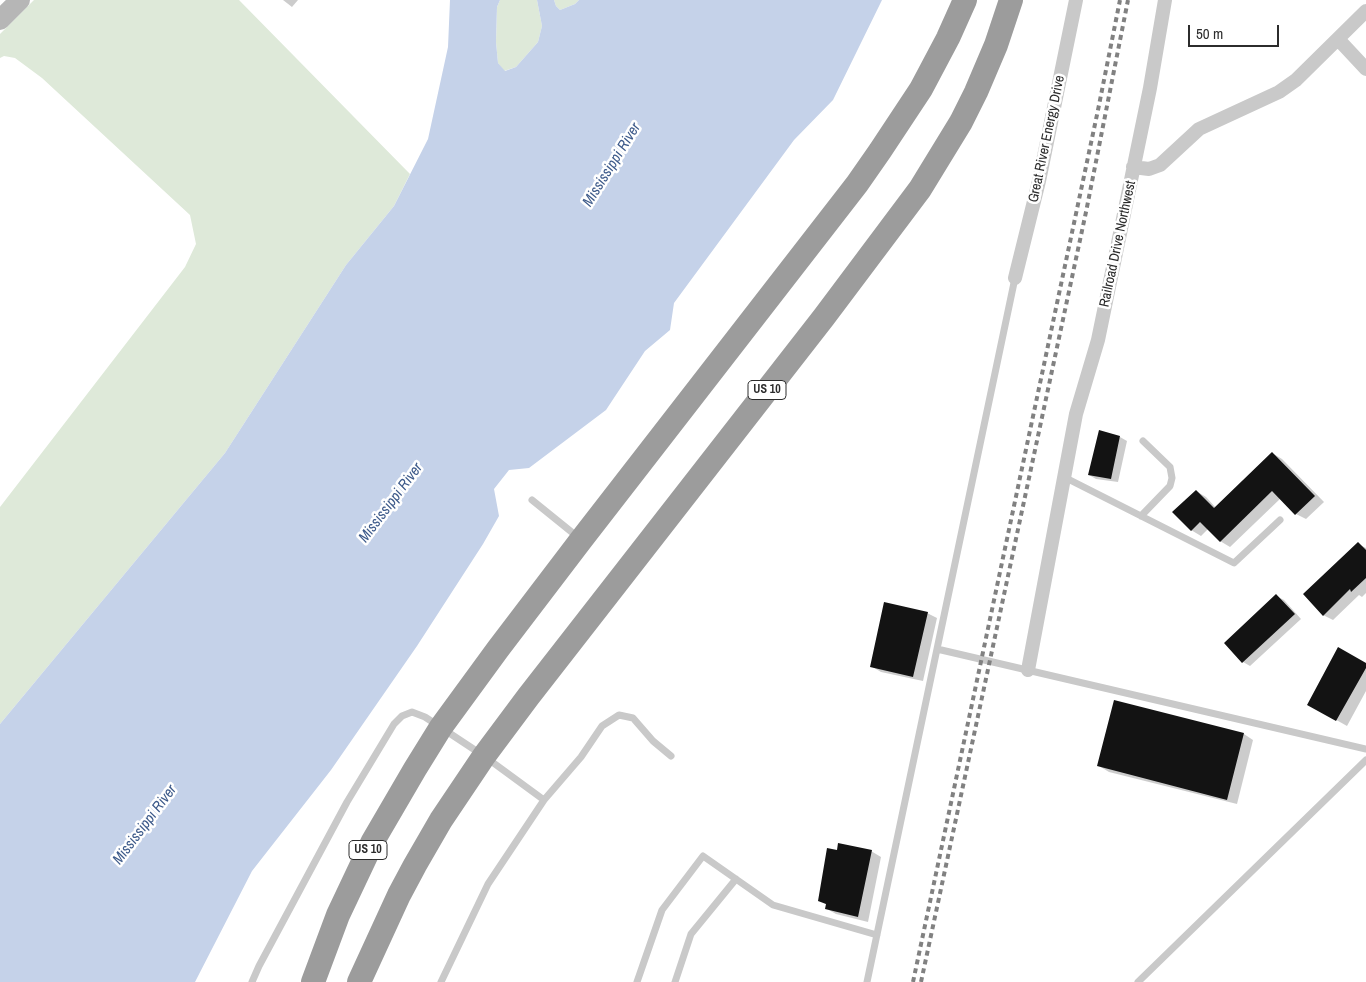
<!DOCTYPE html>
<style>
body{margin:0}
#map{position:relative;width:1366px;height:982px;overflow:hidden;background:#fff;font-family:"Archivo Narrow",sans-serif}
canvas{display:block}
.scale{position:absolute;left:1188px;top:25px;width:91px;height:22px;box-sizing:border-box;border:2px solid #2c2c2c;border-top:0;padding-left:6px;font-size:15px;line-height:18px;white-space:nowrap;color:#2c2c2c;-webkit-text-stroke:4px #fff;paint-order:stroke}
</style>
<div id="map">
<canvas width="1366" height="982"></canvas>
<div class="scale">50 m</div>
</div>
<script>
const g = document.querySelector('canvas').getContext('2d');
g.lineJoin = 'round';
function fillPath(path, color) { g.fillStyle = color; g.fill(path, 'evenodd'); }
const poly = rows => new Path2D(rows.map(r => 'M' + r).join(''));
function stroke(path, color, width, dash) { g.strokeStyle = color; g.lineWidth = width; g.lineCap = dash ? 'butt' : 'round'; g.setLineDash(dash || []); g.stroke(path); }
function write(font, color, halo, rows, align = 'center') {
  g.font = font + ' "Archivo Narrow",sans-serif'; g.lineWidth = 5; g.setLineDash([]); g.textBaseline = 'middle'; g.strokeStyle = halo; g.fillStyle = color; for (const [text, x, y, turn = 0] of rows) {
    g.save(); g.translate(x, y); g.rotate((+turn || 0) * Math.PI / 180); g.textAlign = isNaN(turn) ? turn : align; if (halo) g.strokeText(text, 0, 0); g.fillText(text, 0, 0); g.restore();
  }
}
const green = poly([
 [34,0,239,0,410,174,394,206,346,265,225,453,0,724,0,507,185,267,196,244,190,215,42,78,15,58,4,56,0,58,0,34],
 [500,0,537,0,542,26,538,42,516,67,504,71,498,63,496,42,497,7],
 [554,0,579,0,575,4,560,10,556,6]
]);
const water = poly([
 [450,0,500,0,497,7,496,42,498,63,505,71,516,67,538,42,542,26,537,0,554,0,556,6,560,10,575,4,579,0,882,0,833,100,794,140,674,303,670,330,645,351,606,410,529,468,509,470,494,489,499,516,483,544,417,646,331,770,252,871,195,982,0,982,0,724,225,453,346,265,394,206,428,139,448,47]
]);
const shadow = poly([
 [283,0,298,0,292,7],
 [1120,437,1127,441,1118,482,1096,479,1089,475],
 [1272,453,1282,459,1324,502,1306,519,1296,514,1281,498,1230,547,1220,541,1208,529,1201,536,1191,530,1196,491,1206,497,1216,508],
 [1358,544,1366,548,1366,593,1362,597,1359,595,1333,620,1323,615],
 [1276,596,1284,600,1301,619,1250,666,1243,662,1225,643],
 [927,613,937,618,923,681,881,672,871,666],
 [1366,664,1366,691,1347,726,1308,704],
 [1244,734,1253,740,1237,804,1109,772,1099,766],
 [871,851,881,857,868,922,836,914,827,909,827,905,820,900]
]);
const building = poly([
 [1099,430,1120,436,1111,479,1088,475],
 [1272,452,1315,496,1295,515,1272,491,1220,542,1200,522,1191,531,1172,512,1196,490,1214,508],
 [1358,542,1366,550,1366,578,1351,592,1350,589,1323,616,1303,594],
 [1276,594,1295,614,1242,663,1224,643],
 [884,602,928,612,913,677,870,667],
 [1338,647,1366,663,1366,668,1336,721,1307,705],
 [1114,700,1244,733,1227,800,1097,766],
 [838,843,872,850,858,917,825,909,826,904,818,901,827,848,837,850]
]);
const service = poly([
 [1064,477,1234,563,1280,520],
 [532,500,579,538],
 [1141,516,1170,486,1172,478,1170,467,1143,441],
 [937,649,1366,749],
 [252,982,259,966,347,802,394,724,402,716,412,712,425,717,484,756,544,800],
 [441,982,488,884,544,800,581,757,602,726,619,715,633,718,653,741,671,756],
 [637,982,662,910,703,856,773,905,877,935],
 [675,982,691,934,736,879],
 [867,982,1015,278],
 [1138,982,1366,760]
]);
const minor = poly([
 [1338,39,1366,69],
 [1133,167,1149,169,1160,165,1199,129,1279,92,1296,80,1366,11],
 [1015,278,1039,181,1076,0],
 [1028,670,1076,414,1098,340,1150,88,1165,0]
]);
const secondary = poly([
 [0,20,20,0]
]);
const trunk = poly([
 [313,982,338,915,373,841,415,769,441,727,498,649,581,540,857,184,880,151,921,89,948,38,965,0],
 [359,982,399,895,415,865,441,820,484,756,528,697,824,317,920,189,961,122,976,92,996,45,1011,0]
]);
const rail = poly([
 [913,982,1098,110,1120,0],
 [921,982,1086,212,1128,0]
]);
const shields = [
 [767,390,38],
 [368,850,38]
];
const shieldNames = [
 ["US 10",767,390],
 ["US 10",368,850]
];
const streetNames = [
 ["Great River Energy Drive",1047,139,-78],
 ["Railroad Drive Northwest",1118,244,-78]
];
const waterNames = [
 ["Mississippi River",612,165,-58],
 ["Mississippi River",391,503,-53],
 ["Mississippi River",145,825,-53]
];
fillPath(green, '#dee9d9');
fillPath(water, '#c5d2e9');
fillPath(shadow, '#0003');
fillPath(building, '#131313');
stroke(service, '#c9c9c9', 7);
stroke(minor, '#c9c9c9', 14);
stroke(secondary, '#b6b6b6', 20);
stroke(trunk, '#9c9c9c', 24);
stroke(rail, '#818181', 4, [5, 4]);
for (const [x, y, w] of shields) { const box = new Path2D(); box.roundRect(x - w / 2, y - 9.5, w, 19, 4); g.fillStyle = '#fff'; g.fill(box); stroke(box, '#2c2c2c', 1); }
write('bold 12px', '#2c2c2c', null, shieldNames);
write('14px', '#2c2c2c', '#fff', streetNames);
write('italic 15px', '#3d5a8a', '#fff', waterNames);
</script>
